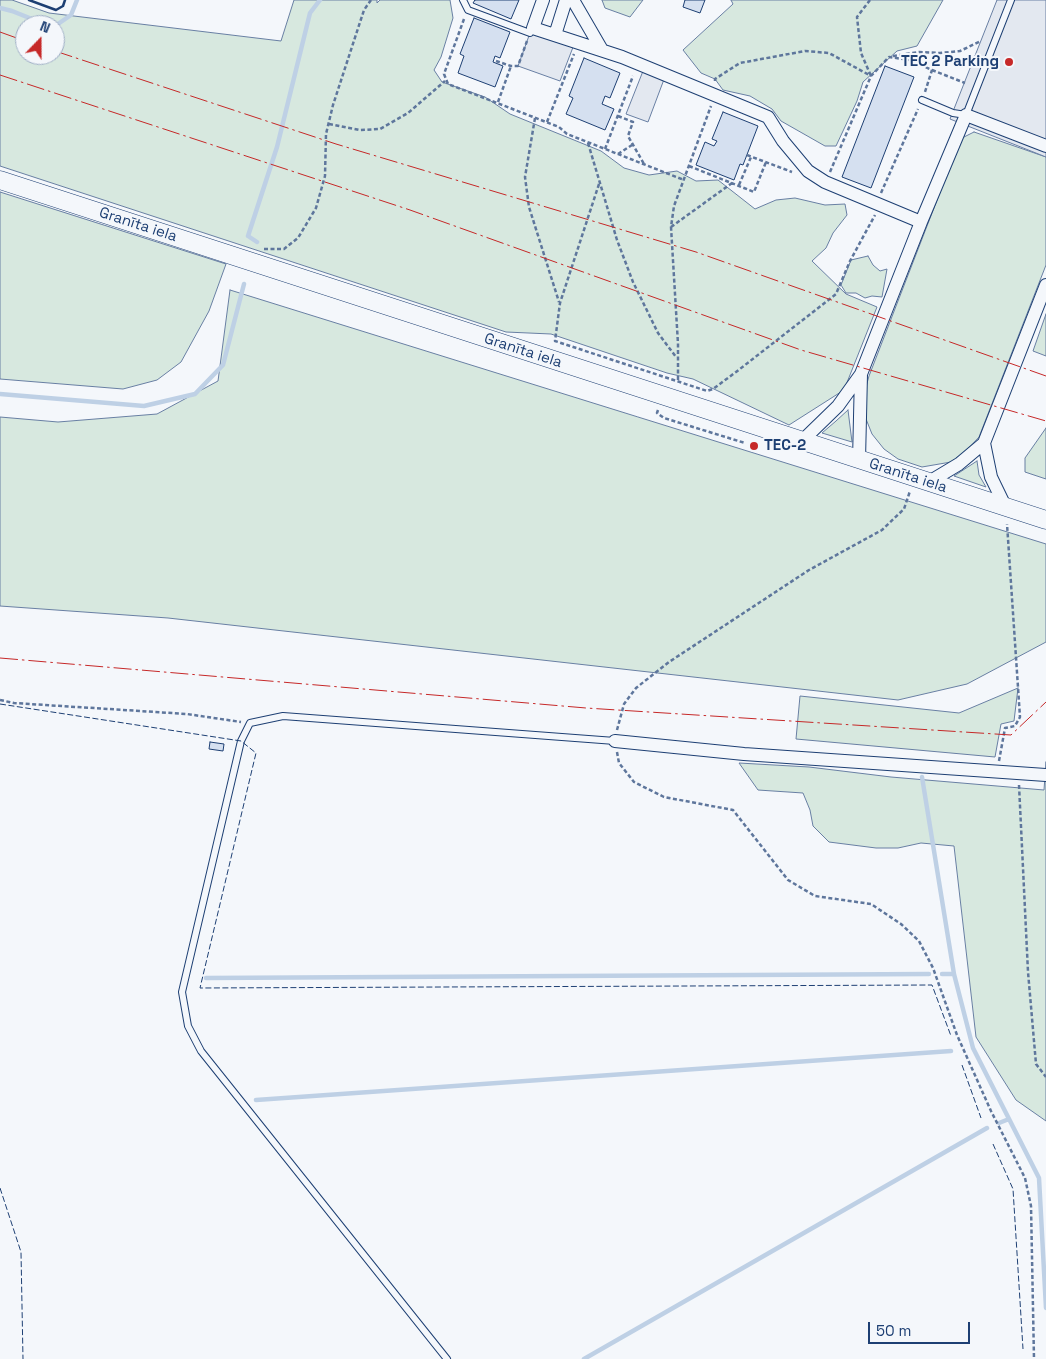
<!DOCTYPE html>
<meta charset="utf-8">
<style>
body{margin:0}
#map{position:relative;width:1046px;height:1359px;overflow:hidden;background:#f4f7fb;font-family:"Space Grotesk",sans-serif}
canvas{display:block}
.north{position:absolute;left:15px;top:15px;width:50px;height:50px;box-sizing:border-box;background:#f4f7fb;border:1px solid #9eadc5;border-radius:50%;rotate:22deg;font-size:14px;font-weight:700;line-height:20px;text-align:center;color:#1d3f73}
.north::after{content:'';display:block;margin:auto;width:18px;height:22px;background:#c62828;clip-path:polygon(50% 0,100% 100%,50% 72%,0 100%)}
.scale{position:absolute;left:868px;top:1322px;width:102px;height:22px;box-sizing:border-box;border:2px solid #1d3f73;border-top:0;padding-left:6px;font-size:15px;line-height:18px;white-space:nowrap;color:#1d3f73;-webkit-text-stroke:4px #f4f7fb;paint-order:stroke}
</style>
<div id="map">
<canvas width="1046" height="1359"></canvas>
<div class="north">N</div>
<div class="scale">50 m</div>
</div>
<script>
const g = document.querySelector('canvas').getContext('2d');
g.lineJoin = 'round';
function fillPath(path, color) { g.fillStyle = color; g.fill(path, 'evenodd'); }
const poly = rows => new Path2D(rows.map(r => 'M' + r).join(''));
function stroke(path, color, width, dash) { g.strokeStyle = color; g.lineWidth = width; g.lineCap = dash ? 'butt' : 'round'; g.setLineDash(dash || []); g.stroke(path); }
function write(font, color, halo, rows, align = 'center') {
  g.font = font + ' "Space Grotesk",sans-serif'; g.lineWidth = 4; g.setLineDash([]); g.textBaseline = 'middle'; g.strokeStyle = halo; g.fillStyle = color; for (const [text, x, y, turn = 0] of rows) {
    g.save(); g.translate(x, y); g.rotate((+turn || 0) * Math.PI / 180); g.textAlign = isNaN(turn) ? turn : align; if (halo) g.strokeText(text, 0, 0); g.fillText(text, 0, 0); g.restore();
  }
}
const green = poly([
 [0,0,12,0,49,13,281,41,294,0,377,0,377,3,380,0,450,0,453,18,441,57,434,70,442,82,485,97,510,114,601,151,624,168,649,175,677,171,696,181,718,180,755,209,776,200,795,198,825,205,845,204,847,215,833,233,826,248,812,261,846,294,877,307,844,390,789,425,693,379,667,373,551,334,506,332,0,166,0,0],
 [25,25,55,25,55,55,25,55,25,25],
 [602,0,643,0,630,17,605,8,602,0],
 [731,0,943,0,917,46,897,51,863,82,857,101,836,146,825,146,781,121,772,109,750,96,723,90,715,79,701,73,683,50,733,4,731,0],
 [974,132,1046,157,1046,265,979,437,965,452,951,462,922,467,898,459,884,449,872,434,866,419,864,394,869,376,956,151,962,138,974,132],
 [0,192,226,264,209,311,181,362,157,380,123,389,0,379,0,192],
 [868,256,873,265,880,271,887,269,882,297,872,296,865,298,856,293,846,293,841,285,851,260,868,256],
 [230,290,1046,544,1046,642,967,684,898,700,168,618,0,606,0,417,58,422,157,414,218,381,230,290],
 [1046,314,1046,356,1033,351,1046,314],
 [848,410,852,442,822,433,836,421,848,410],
 [1046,428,1046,479,1025,472,1025,458,1046,428],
 [977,461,979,475,986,487,954,476,977,461],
 [1018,688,1014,721,1001,724,995,757,796,739,800,696,959,713,1018,688],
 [1046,762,1046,1121,1016,1100,976,1037,954,846,921,843,898,848,876,848,829,842,813,826,810,810,803,793,758,790,739,763,809,767,891,777,1044,790,1046,762]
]);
const parking = poly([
 [997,0,1046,0,1046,157,950,119,997,0],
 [530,33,575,42,560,81,518,66,530,33],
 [645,66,666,74,648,122,626,114,645,66]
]);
const stream = poly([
 [0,8,12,11,47,25],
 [55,26,71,15,77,0],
 [257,242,248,236,277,147,310,13,320,0],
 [0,394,144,406,195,394,223,365,244,284],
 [922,777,954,974,973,1048,1039,1178,1046,1308],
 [942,974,954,974],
 [206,978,929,974],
 [256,1100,951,1051],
 [999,1123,1009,1119],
 [584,1359,987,1128]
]);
const building = poly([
 [475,0,474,0,519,0,511,19,473,3,475,0],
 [685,0,705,0,700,13,683,7,685,0],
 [474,18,510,32,500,58,495,56,493,62,503,66,495,87,458,73,464,56,460,54,474,18],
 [584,58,620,73,610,98,605,96,602,104,614,109,605,130,566,114,573,98,569,96,584,58],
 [885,66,914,77,871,188,842,177,885,66],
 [723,112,758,126,743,165,740,164,734,180,696,165,705,142,714,146,717,141,712,139,723,112],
 [210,742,224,744,223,751,209,749,210,742]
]);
const path = poly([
 [870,0,857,17,861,53,871,76],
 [464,19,444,74,448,84,559,127,567,134,684,180],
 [893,56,919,52,940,53,960,51,981,41],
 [496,61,511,66,518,66,527,41],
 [932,70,965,83],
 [715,81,715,79,740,63,805,51,829,53,871,76],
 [498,102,511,66],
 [618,116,633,122,628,136,644,164],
 [535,118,525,177,529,207,559,302],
 [547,122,574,54],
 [329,124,360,130,380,129,408,113,445,81],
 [588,143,617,240,633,282,658,333,676,357],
 [605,149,633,76],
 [618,154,632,145],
 [747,155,792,172],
 [689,166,754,192,766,162],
 [830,172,871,76,889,57,910,60,932,70,925,92],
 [599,184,560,303,555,341,707,391,713,389,736,372,836,294,850,261,875,215],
 [739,185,751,157],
 [881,193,918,109],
 [671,227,732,183],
 [264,249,284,249,298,238,316,208,325,176,326,134,333,105,364,10,371,0],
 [678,380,678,344,671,227,674,206,711,106],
 [658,410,657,413,664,418,745,443],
 [0,700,14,703,187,714,241,722],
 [617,730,624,704,636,688,669,662,809,570,882,530,904,509,910,491],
 [617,752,619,763,634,782,664,797,733,810,788,880,815,896,871,904,901,924,919,941,933,968,957,1035,991,1111,1025,1178,1031,1206,1034,1359],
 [999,761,1005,728,1015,726,1020,717,1007,524],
 [1019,785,1028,972,1036,1064,1046,1077]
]);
const lane = poly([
 [463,0,468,10,530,33,533,28],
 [922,100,953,113,966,115,1011,0],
 [447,1359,201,1051,188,1026,182,992,241,741,250,723,283,716,615,741]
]);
const street = poly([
 [543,0,533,28,622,57,768,117,783,141,808,171,825,182,921,222],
 [573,0,602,50],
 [555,35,566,0],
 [802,441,838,406,861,374],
 [984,443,991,477,1006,508],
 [859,460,861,374,921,222,966,115,1046,146],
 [929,482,959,464,984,443,1046,285],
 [615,741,744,754,1046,775]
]);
const secondary = poly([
 [0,180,1046,520]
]);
const fence = poly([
 [0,704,241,741,256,753,200,988,932,985,951,1036],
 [962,1065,981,1118],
 [993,1144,1013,1189,1023,1349],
 [0,1188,21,1252,23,1359]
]);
const wall = poly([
 [29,0,56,10,63,6,65,0]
]);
const power = poly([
 [0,32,25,41],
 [55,51,336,144,696,252,1046,376],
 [0,75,410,210,801,350,1046,421],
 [0,658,586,708,1011,735,1046,702]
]);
const markers = [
 [1009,62,5,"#c62828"],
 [754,446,5,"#c62828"]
];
const poiNames = [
 ["TEC 2 Parking",999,62],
 ["TEC-2",764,446,"left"]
];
const streetNames = [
 ["Granīta iela",138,225,18],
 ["Granīta iela",523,351,18],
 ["Granīta iela",908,476,18]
];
fillPath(green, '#d7e8df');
stroke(green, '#687fa3', 1);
fillPath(parking, '#e3e8f0');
stroke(parking, '#687fa3', 1);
stroke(stream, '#bed0e5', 4.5);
fillPath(building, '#d5e0f0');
stroke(building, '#1d3f73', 1);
stroke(lane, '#1d3f73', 8);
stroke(street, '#1d3f73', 14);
stroke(secondary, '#1d3f73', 19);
stroke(path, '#5e769c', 2.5, [4, 2.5]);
stroke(lane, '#f4f7fb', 6);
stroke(street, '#f4f7fb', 12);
stroke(secondary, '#f4f7fb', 18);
stroke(fence, '#1d3f73', 1, [6, 2.5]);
stroke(wall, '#1d3f73', 2.5);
stroke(power, '#c62828', 1, [18, 4, 2.5, 4]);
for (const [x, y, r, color] of markers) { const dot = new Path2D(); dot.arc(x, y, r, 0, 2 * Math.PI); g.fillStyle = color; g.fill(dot); stroke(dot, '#f4f7fb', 2); }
write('bold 15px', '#1d3f73', '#f4f7fb', poiNames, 'right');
write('15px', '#1d3f73', '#f4f7fb', streetNames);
</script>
